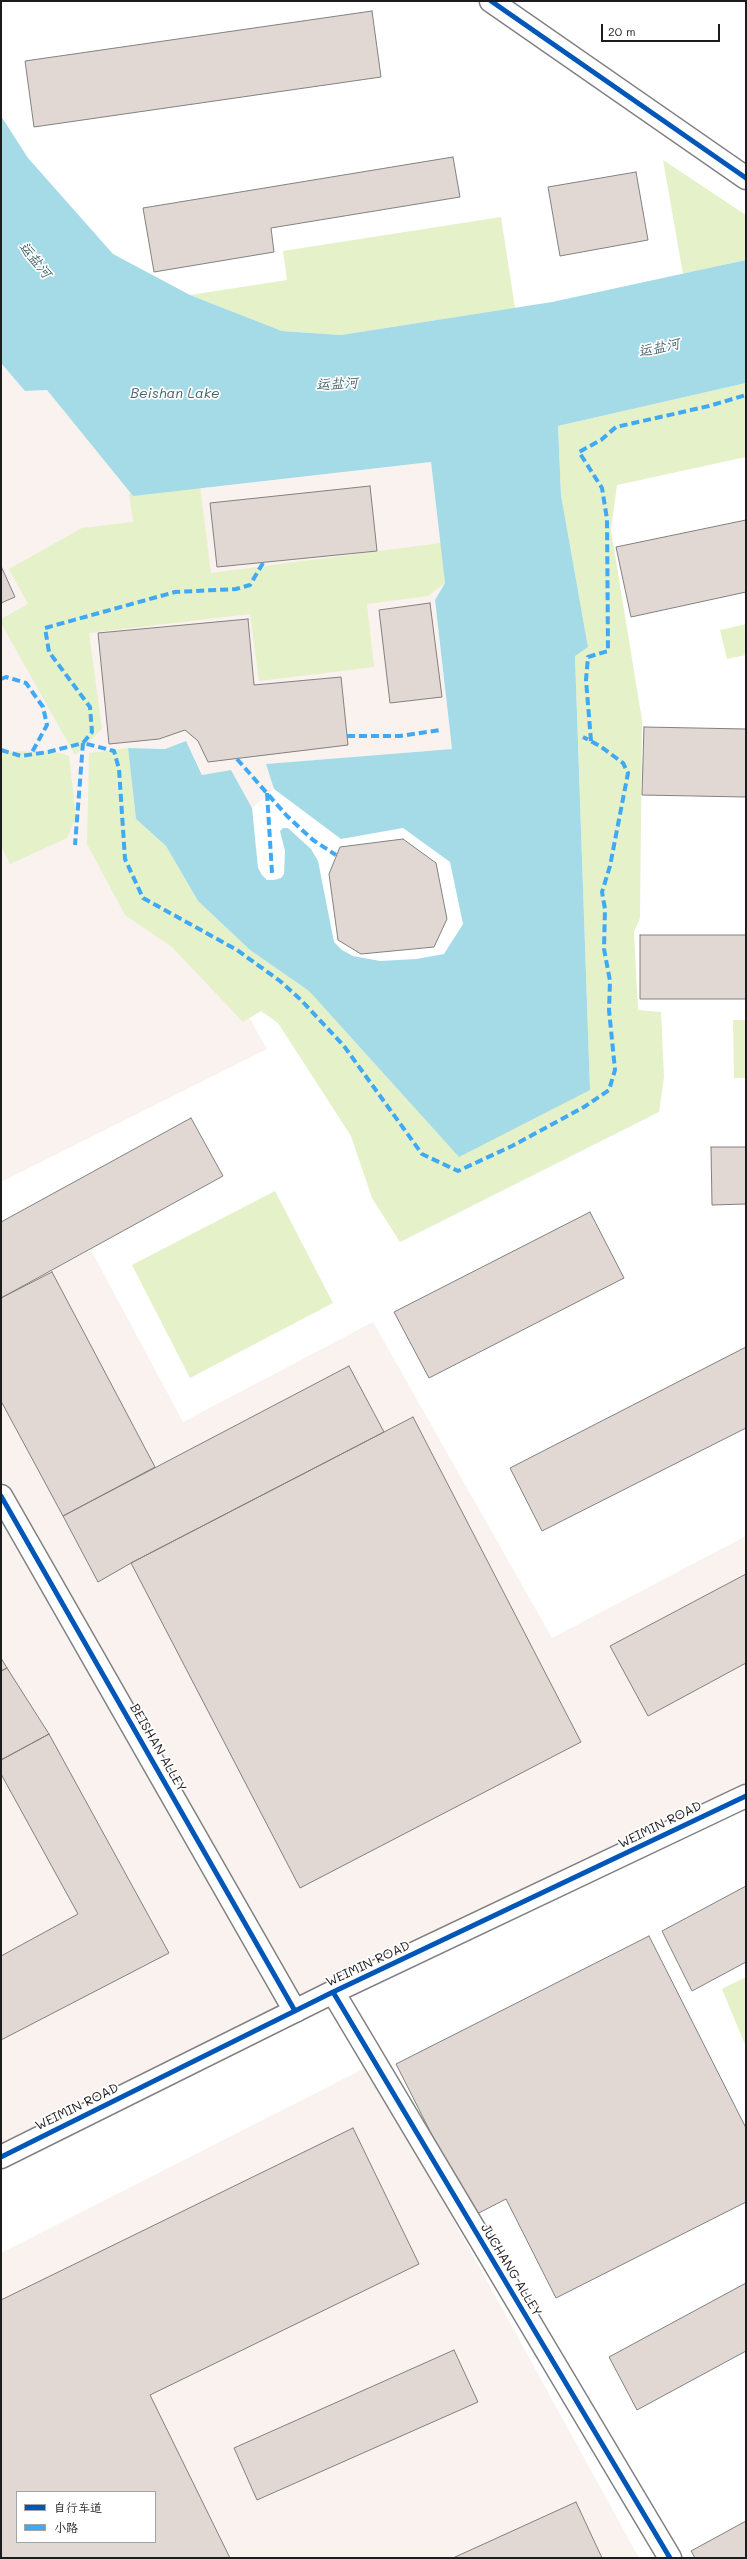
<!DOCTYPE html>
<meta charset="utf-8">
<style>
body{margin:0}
#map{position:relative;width:747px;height:2559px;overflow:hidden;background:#fff;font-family:Mali,"LXGW WenKai TC",sans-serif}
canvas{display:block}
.frame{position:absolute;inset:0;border:2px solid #1c1c1c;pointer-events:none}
.legend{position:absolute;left:16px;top:2491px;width:140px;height:52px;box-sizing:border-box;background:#fff;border:1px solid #a4a4a4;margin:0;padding:5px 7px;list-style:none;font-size:12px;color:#1c1c1c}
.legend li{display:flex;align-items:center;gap:8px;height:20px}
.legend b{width:20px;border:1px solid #a4a4a4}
.scale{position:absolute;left:601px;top:24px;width:119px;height:18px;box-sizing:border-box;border:2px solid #1c1c1c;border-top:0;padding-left:5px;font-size:12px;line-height:14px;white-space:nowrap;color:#1c1c1c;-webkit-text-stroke:3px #fff;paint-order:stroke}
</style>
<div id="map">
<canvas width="747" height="2559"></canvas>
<div class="frame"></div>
<ul class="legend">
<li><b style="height:5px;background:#0057b8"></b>自行车道</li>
<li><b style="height:5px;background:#3fa9f5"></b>小路</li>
</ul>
<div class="scale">20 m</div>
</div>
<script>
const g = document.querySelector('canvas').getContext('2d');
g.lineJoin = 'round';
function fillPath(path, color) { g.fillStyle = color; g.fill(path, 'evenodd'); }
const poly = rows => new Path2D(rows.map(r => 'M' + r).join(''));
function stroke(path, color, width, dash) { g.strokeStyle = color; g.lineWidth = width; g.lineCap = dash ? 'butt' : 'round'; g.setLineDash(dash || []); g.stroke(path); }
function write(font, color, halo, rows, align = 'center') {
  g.font = font + ' Mali,"LXGW WenKai TC",sans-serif'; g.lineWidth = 3.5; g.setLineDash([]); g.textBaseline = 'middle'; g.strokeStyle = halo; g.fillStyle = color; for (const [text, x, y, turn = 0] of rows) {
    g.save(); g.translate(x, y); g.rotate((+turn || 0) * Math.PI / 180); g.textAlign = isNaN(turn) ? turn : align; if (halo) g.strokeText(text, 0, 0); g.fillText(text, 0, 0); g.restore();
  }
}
const built = poly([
 [1,363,25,391,47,390,133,496,431,462,445,583,435,600,452,749,266,764,274,789,252,808,231,770,203,775,186,741,165,749,128,748,136,819,267,1049,1,1182],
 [91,1250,183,1422,373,1322,552,1638,746,1536,746,1794,1,2157,1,1297],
 [369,2066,639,2558,1,2558,1,2253],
 [17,2492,155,2492,155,2542,17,2542]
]);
const green = poly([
 [663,160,746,215,746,260,683,274],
 [501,217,515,308,341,335,282,331,190,295,287,280,283,251],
 [746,383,746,457,617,485,611,530,642,720,640,918,634,932,638,1010,661,1012,664,1077,659,1112,400,1242,372,1198,351,1136,278,1023,261,1011,243,1022,172,947,125,915,87,844,89,753,128,748,136,819,166,846,198,901,250,950,309,991,442,1138,590,1090,575,655,588,647,561,495,558,426],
 [200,486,211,573,441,543,445,583,428,596,367,604,374,667,259,681,250,614,89,633,102,729,75,755,1,623,1,619,28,604,9,569,82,528,133,522,129,494],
 [746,624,746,655,727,659,720,630],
 [1,751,56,752,69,756,76,817,67,838,10,864,1,846],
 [733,1020,746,1020,746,1078,734,1078],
 [275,1191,333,1303,190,1378,132,1265],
 [746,1977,746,2047,722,1989]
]);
const water = poly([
 [1,116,28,158,113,254,190,295,282,331,341,335,552,302,746,260,746,383,558,426,561,495,588,647,575,656,590,1090,459,1157,309,991,250,950,198,901,166,846,136,819,128,748,165,749,186,741,202,775,231,770,252,808,258,868,262,875,267,880,274,880,281,878,284,874,285,851,280,831,283,828,288,828,311,849,318,861,334,942,342,950,353,956,380,961,416,959,444,954,463,924,450,862,403,828,341,839,274,789,266,764,452,749,435,600,445,583,431,462,133,496,47,390,25,391,1,363]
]);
const building = poly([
 [372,11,381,77,34,127,25,61,372,11],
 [453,157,460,197,271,228,274,252,154,272,143,208,453,157],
 [636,172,648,240,560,256,548,187,636,172],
 [370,486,377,551,217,567,210,503,370,486],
 [746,520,746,592,631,617,616,547,746,520],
 [1,566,15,597,1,603,1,566],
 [430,603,442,697,390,703,379,610,430,603],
 [248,619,254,685,341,677,348,745,208,762,198,741,185,730,159,739,109,744,98,633,248,619],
 [644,727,746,729,746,797,642,795,644,727],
 [403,839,436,863,447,919,434,947,361,954,338,940,329,874,340,847,403,839],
 [640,935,746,935,746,999,640,999,640,935],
 [191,1118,223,1176,1,1298,1,1222,191,1118],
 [711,1147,746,1147,746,1204,712,1205,711,1147],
 [590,1212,624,1278,429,1378,394,1312,590,1212],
 [52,1272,155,1467,63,1516,1,1401,1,1298,52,1272],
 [746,1347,746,1428,542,1531,510,1468,746,1347],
 [349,1366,384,1432,131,1563,98,1582,63,1516,349,1366],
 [413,1417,581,1742,300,1888,131,1563,413,1417],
 [746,1574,746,1663,648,1716,610,1646,746,1574],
 [1,1658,7,1668,1,1671,1,1658],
 [7,1668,49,1734,1,1760,1,1671,7,1668],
 [49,1734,169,1953,1,2040,1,1956,78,1914,1,1774,1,1760,49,1734],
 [746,1886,746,1962,692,1991,662,1931,746,1886],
 [649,1936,746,2128,746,2202,556,2298,506,2199,473,2216,396,2064,649,1936],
 [353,2128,419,2264,150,2395,230,2558,1,2558,1,2300,353,2128],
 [17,2492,155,2492,155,2542,17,2542,17,2492],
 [746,2283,746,2351,637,2410,609,2357,746,2283],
 [454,2350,478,2402,257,2500,234,2448,454,2350],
 [576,2502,602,2558,453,2558,576,2502],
 [746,2521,746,2558,695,2558,691,2551,746,2521]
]);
const minor = poly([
 [491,1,746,178],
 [1,1496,295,2011],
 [333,1992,670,2558]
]);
const tertiary = poly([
 [1,2157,333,1992,746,1796]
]);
const quiet = poly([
 [263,563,250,585,236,589,175,592,45,628,49,652,90,707,92,732,83,743,114,751,119,769,125,859,143,898,237,950,280,981,301,1000,344,1046,422,1154,458,1171,512,1146,584,1107,609,1090,615,1070,609,1010,610,981,604,949,605,909,602,892,610,866,628,773,623,763,600,746,583,737],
 [1,679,6,677,26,683,43,707,47,725,31,754],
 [347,736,400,736,441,730],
 [591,741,586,680,588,657,608,651,607,519,602,488,579,452,601,440,616,427,709,406,746,395],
 [1,750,21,756,48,752,83,743,75,845],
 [237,759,287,816,313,840,336,855],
 [267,793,272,873]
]);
const cycleway = poly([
 [491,1,746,178],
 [1,1496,295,2011],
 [333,1992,670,2558],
 [1,2157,333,1992,746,1796]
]);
const streetNames = [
 ["BEISHAN ALLEY",158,1748,60],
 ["WEIMIN ROAD",660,1825,-26],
 ["WEIMIN ROAD",368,1964,-25],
 ["WEIMIN ROAD",77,2107,-26],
 ["JUCHANG ALLEY",511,2270,59]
];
const waterNames = [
 ["运盐河",35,260,51],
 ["运盐河",659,348,-12],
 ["运盐河",337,384,-3],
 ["Beishan Lake",175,394]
];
fillPath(built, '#faf2ee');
fillPath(green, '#e5f1c8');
fillPath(water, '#a5dbe7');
fillPath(building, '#e1d7d3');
stroke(building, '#828282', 1);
stroke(minor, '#828282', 25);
stroke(tertiary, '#828282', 25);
stroke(minor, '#fff', 22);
stroke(tertiary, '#fff', 22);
stroke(quiet, '#3fa9f5', 4, [8, 4]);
stroke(cycleway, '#0057b8', 5);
write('13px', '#1c1c1c', '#fff', streetNames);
write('italic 14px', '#436269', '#fff', waterNames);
</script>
